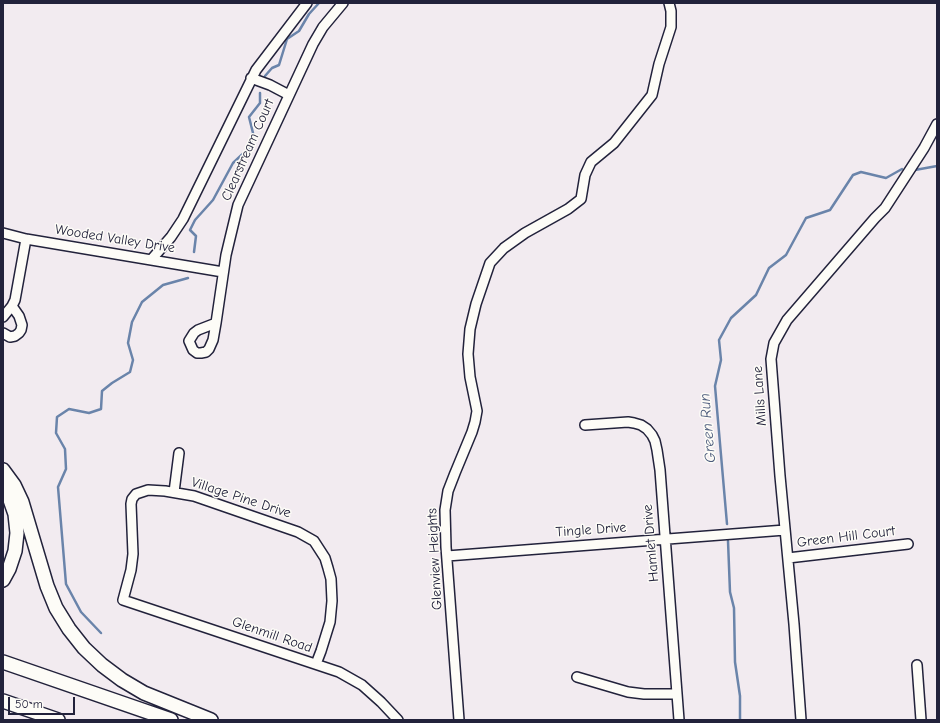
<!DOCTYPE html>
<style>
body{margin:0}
#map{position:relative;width:940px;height:723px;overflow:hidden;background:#f2ebf0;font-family:"Comic Neue",sans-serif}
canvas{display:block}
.frame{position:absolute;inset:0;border:4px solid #22223b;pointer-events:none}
.scale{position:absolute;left:8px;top:697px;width:67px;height:18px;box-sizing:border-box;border:2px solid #22223b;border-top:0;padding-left:5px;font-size:12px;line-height:14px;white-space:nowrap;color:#22223b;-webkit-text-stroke:3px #fdfcf7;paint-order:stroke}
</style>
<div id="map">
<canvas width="940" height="723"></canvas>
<div class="frame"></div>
<div class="scale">50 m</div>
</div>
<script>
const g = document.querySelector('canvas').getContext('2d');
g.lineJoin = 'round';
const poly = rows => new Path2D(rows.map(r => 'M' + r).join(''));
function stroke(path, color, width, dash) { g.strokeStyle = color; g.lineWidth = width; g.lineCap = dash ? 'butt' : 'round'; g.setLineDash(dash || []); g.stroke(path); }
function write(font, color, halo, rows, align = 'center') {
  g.font = font + ' "Comic Neue",sans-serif'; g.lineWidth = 3; g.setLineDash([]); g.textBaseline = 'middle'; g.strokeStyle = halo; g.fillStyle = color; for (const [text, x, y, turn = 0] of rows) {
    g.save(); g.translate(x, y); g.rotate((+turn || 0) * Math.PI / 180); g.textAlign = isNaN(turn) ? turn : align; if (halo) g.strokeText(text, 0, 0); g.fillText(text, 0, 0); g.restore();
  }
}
const stream = poly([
 [265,76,272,68,279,65,287,39,299,31,309,14,319,3],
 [915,170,937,166],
 [194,252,196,236,190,230,195,220,213,200,233,163,250,147,253,133,249,117,260,103,260,93],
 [727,524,715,386,721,360,719,340,731,318,756,295,769,268,786,255,806,218,830,210,853,175,861,172,886,178,902,169],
 [728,541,730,592,734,608,735,662,740,696,740,720],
 [101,633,81,612,66,584,58,487,66,469,65,449,56,433,57,417,69,409,89,413,101,409,102,391,112,383,130,372,133,360,128,343,132,322,142,302,163,285,188,278]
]);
const minor = poly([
 [251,78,270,85,289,95],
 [3,233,26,239,223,272],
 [151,260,171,237,183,219,256,70,307,3],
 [12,306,15,300,26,239],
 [3,317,12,306,19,316,22,325,21,330,19,333,15,336,10,337,3,333],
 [216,323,226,255,238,205,313,44,323,27,343,3],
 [216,323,213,340,209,349,206,352,201,353,197,353,193,350,189,341,194,333,198,330,216,323],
 [585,425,628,422,634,423,641,425,647,429,652,435,655,441,657,450,660,470,679,720],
 [174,492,179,453],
 [447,556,785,530],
 [788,558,908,544],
 [316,664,321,651,330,622,332,601,331,579,328,568,325,558,314,541,298,532,194,496,165,491,148,490,136,494,132,499,131,504,133,554,131,570,123,600,339,672,362,685,381,702,398,720],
 [917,665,921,720],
 [577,677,628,692,644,694,676,694],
 [459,720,446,547,445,510,448,491,455,473,472,432,475,422,477,411,470,377,468,354,470,329,476,304,490,263,504,248,525,233,568,209,581,199,585,175,591,162,614,143,652,95,659,64,671,27,671,11,669,3],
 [801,720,794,624,780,476,771,359,774,343,787,320,875,218,885,208,924,148,937,124]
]);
const highway = poly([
 [3,470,14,485,22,502,47,586,56,608,69,629,84,648,102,665,122,680,144,693,211,720],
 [3,488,9,497,15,514,17,533,15,551,9,569,3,580],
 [3,662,171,720],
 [3,701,58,720]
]);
const streetNames = [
 ["Clearstream Court",248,150,-66],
 ["Wooded Valley Drive",115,239,9],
 ["Mills Lane",760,396,-94],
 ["Village Pine Drive",241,498,18],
 ["Tingle Drive",591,530,-4],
 ["Green Hill Court",846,537,-7],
 ["Hamlet Drive",651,543,-95],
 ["Glenview Heights",435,559,-93],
 ["Glenmill Road",272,635,19]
];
const waterNames = [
 ["Green Run",708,428,-95]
];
stroke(stream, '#6a84aa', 2.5);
stroke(minor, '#22223b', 12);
stroke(highway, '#22223b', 16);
stroke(minor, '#fdfcf7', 9);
stroke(highway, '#fdfcf7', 13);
write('14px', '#22223b', '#fdfcf7', streetNames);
write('italic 15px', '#4c5b7c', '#fdfcf7', waterNames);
</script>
